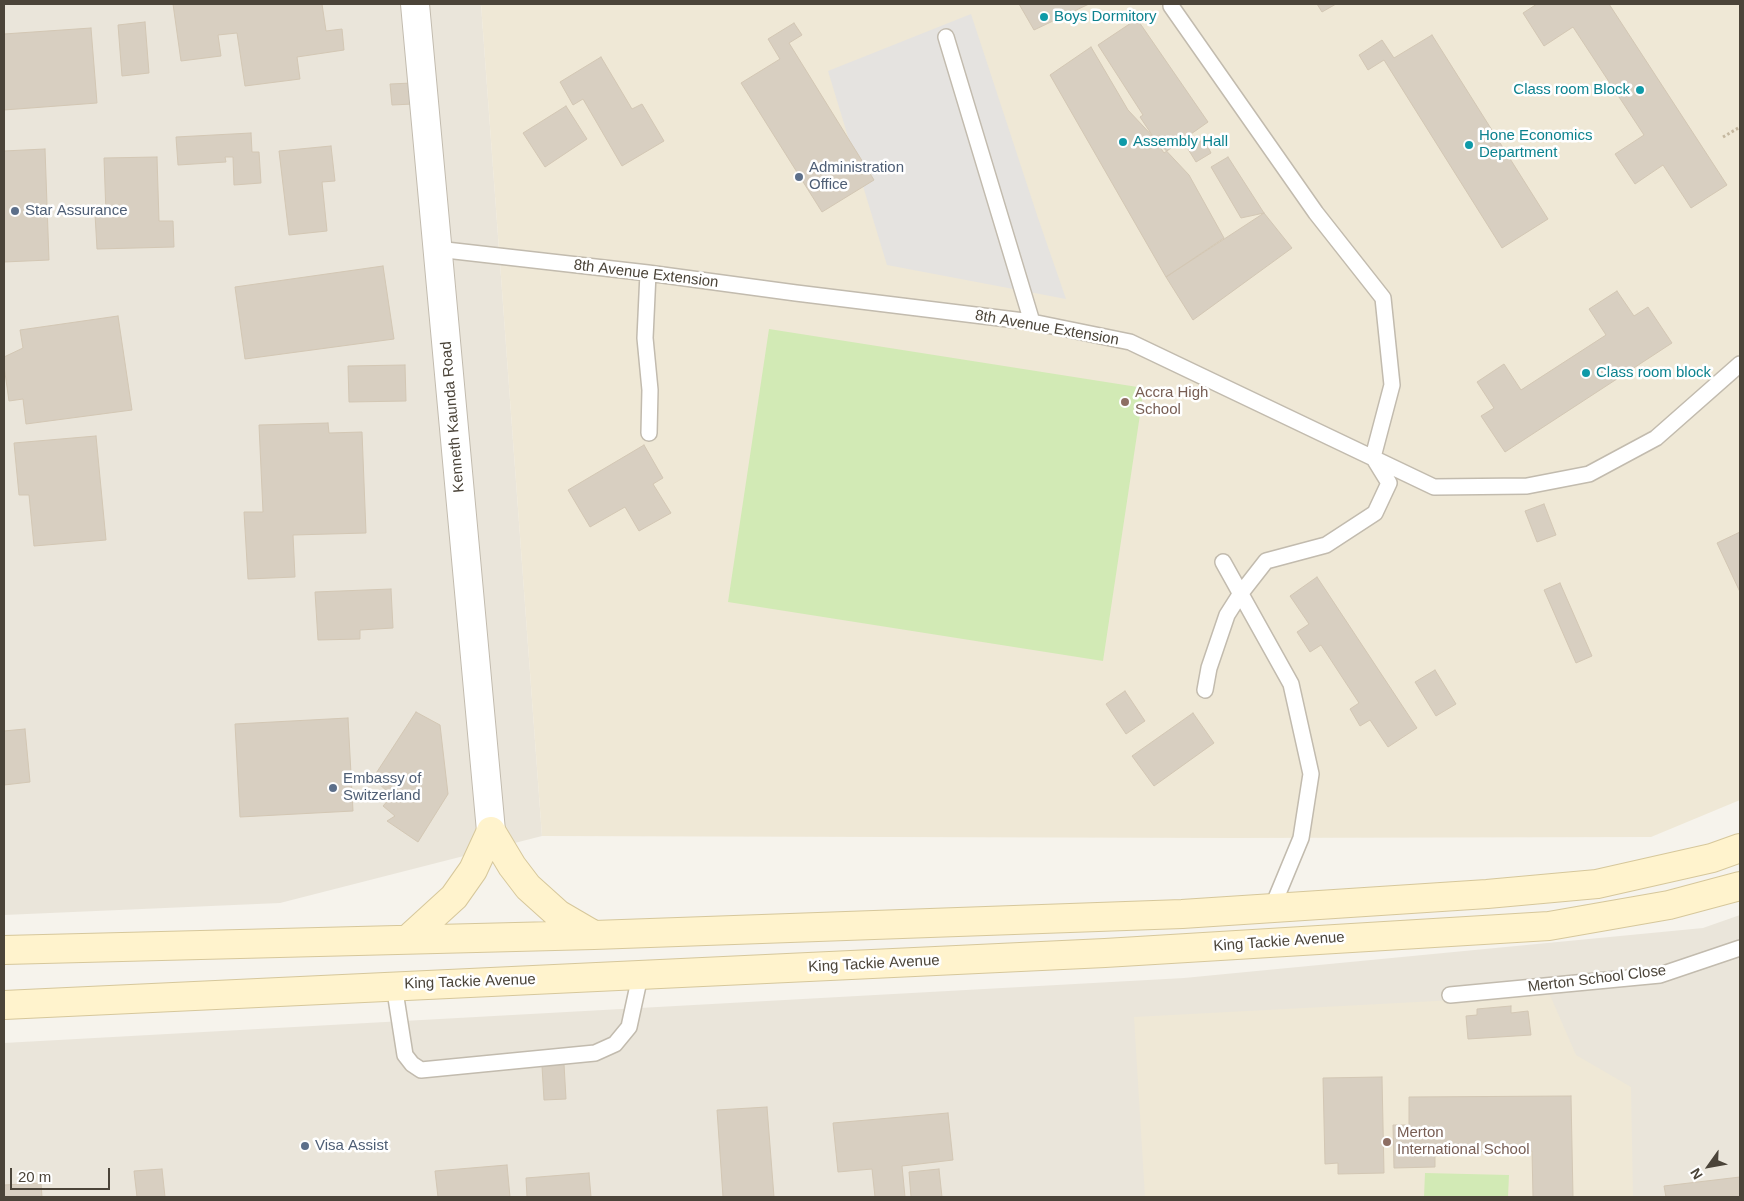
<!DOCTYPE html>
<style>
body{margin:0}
#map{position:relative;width:1744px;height:1201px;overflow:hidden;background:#f6f3ec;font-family:Arial,sans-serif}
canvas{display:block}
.frame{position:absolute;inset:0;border:5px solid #4b4439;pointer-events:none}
.north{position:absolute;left:1684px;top:1141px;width:50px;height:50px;-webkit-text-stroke:4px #fff;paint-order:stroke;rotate:238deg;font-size:14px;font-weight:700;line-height:20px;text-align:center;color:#4b4439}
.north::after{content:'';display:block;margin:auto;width:18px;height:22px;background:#4b4439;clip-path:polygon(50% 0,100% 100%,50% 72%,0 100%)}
.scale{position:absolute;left:10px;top:1168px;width:100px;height:22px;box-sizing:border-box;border:2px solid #4b4439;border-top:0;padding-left:6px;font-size:15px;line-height:18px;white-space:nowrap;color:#4b4439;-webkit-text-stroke:4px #fff;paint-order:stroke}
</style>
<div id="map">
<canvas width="1744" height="1201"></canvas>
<div class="frame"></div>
<div class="north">N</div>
<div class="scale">20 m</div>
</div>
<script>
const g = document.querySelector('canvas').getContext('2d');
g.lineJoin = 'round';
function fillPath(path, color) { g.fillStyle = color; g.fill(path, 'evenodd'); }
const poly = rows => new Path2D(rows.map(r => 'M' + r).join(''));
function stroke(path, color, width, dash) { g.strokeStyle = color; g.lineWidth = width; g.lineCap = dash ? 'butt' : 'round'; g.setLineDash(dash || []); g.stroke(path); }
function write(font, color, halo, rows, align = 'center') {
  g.font = font + ' Arial,sans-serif'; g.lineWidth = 5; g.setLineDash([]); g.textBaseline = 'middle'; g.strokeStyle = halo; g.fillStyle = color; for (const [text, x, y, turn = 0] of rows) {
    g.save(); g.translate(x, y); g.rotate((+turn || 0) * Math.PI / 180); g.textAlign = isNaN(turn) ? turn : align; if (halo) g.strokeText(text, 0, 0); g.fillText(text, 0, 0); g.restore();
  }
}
const residential = poly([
 [4,4,481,4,542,836,280,903,4,915],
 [1740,915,1740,1197,4,1197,4,1043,1184,978,1703,928]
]);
const education = poly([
 [481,4,1740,4,1740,800,1651,837,1233,838,542,836],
 [1550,995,1576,1055,1631,1087,1633,1197,1145,1197,1134,1017]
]);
const green = poly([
 [769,329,1144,388,1103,661,728,602],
 [1425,1173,1509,1175,1508,1197,1424,1197]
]);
const parking = poly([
 [971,14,1038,218,1066,299,887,265,828,71]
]);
const building = poly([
 [173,4,322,4,326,31,342,29,344,50,297,57,300,79,245,86,237,33,218,35,221,56,181,61,173,4],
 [1019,4,1089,4,1034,30,1019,4],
 [1317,4,1336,4,1322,12,1317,4],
 [1537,4,1609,4,1727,185,1691,208,1663,165,1635,184,1615,154,1644,135,1573,27,1544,46,1523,13,1537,4],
 [1137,19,1208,122,1164,153,1140,117,1143,115,1098,45,1137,19],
 [145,22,149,73,122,76,118,25,145,22],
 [794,23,802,35,789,43,874,180,822,212,741,83,780,59,768,39,794,23],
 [91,28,97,103,4,110,4,34,91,28],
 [1432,35,1548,219,1502,248,1384,60,1368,70,1359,55,1382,40,1394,58,1432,35],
 [1091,47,1128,110,1189,175,1224,238,1166,277,1050,75,1091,47],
 [601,57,632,109,642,104,664,141,622,166,583,99,573,105,560,82,601,57],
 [412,83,413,104,392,105,390,84,412,83],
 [566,106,587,139,545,167,523,133,566,106],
 [251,133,252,152,259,152,261,183,234,185,233,157,225,157,226,162,178,165,176,137,251,133],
 [1204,139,1211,153,1196,162,1188,149,1204,139],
 [331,146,335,181,322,182,327,231,289,235,279,151,331,146],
 [45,149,49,260,4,262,4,151,45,149],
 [157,157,159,221,173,221,174,247,97,249,95,214,106,214,104,158,157,157],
 [1228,157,1264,213,1241,218,1211,167,1228,157],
 [1264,213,1292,248,1193,320,1166,277,1264,213],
 [383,266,394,339,245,359,235,287,383,266],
 [1617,291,1634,316,1648,307,1672,343,1505,452,1481,416,1494,408,1477,382,1504,364,1521,390,1606,335,1589,309,1617,291],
 [118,316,132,410,26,424,23,399,9,401,4,366,4,357,23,348,20,330,118,316],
 [405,365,406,401,349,402,348,366,405,365],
 [328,423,329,433,362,432,366,533,293,535,295,577,248,579,244,512,263,512,259,425,328,423],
 [96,436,106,540,34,546,29,495,19,495,14,443,96,436],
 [644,445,663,478,653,484,671,513,639,531,625,507,590,527,568,490,644,445],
 [1544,504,1556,535,1537,542,1525,511,1544,504],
 [1740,532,1740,592,1717,543,1740,532],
 [1317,577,1417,728,1388,747,1370,720,1360,726,1350,709,1359,703,1321,645,1310,652,1297,632,1309,624,1290,596,1317,577],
 [1560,583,1592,656,1576,663,1544,590,1560,583],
 [391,589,393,628,360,630,360,639,318,640,315,592,391,589],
 [1435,670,1456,704,1436,716,1415,682,1435,670],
 [1125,691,1145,721,1126,734,1106,704,1125,691],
 [416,712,440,725,448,794,418,842,387,821,395,816,383,806,392,796,373,778,416,712],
 [1193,713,1214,743,1154,786,1132,756,1193,713],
 [348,718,353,811,240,817,235,724,348,718],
 [25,729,30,782,4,785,4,731,25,729],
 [1511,1006,1511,1013,1528,1011,1531,1035,1468,1039,1466,1016,1477,1015,1477,1009,1511,1006],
 [564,1064,566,1099,544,1100,542,1066,564,1064],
 [1382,1077,1384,1173,1338,1174,1338,1163,1325,1164,1323,1078,1382,1077],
 [1571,1096,1573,1197,1533,1197,1532,1151,1435,1152,1435,1167,1394,1168,1393,1125,1409,1125,1409,1097,1571,1096],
 [767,1107,774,1197,723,1197,717,1110,767,1107],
 [948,1113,953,1160,902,1166,905,1197,875,1197,872,1169,838,1172,833,1123,948,1113],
 [507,1165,510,1197,438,1197,435,1171,507,1165],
 [162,1169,165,1197,137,1197,134,1171,162,1169],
 [939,1169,942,1197,911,1197,909,1172,939,1169],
 [589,1173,591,1197,527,1197,526,1178,589,1173],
 [1740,1177,1740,1197,1666,1197,1664,1186,1740,1177],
 [41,1183,42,1197,4,1197,4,1185,41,1183]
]);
const path = poly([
 [1723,137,1740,127]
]);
const service = poly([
 [1171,6,1316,213,1383,298,1392,385,1373,457,1389,483,1375,513,1326,545,1266,561,1241,593,1227,615,1209,668,1205,690],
 [946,37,1032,322],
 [437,249,648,273,796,293,1032,322,1130,342,1434,487,1527,486,1589,474,1656,438,1740,364],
 [648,273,645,338,650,390,649,433],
 [1223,562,1291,684,1311,774,1301,838,1272,908],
 [394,985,405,1055,412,1064,421,1070,595,1053,615,1044,629,1027,640,976],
 [1450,995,1660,975,1740,948]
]);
const minor = poly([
 [415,4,491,831]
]);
const secondary = poly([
 [491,831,512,866,528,887,558,914,594,935],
 [408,939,454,897,473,870,491,831],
 [4,950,594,935,1182,914,1487,894,1597,884,1712,858,1740,848],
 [4,1005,1105,953,1549,926,1669,905,1740,886]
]);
const markers = [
 [1044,17,5,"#0f9aa8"],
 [1640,90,5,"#0f9aa8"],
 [1123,142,5,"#0f9aa8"],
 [1469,145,5,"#0f9aa8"],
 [799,177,5,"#5c6f8a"],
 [15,211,5,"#5c6f8a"],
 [1586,373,5,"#0f9aa8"],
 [1125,402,5,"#8d6e63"],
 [333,788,5,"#5c6f8a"],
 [1387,1142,5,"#8d6e63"],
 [305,1146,5,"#5c6f8a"]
];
const cultureNames = [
 ["Boys Dormitory",1054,17],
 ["Class room Block",1630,90,"right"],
 ["Hone Economics",1479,136],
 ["Department",1479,153],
 ["Assembly Hall",1133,142],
 ["Class room block",1596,373]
];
const serviceNames = [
 ["Administration",809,168],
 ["Office",809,185],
 ["Star Assurance",25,211],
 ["Embassy of",343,779],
 ["Switzerland",343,796],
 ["Visa Assist",315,1146]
];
const streetNames = [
 ["8th Avenue Extension",646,274,7],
 ["8th Avenue Extension",1047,328,10],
 ["Kenneth Kaunda Road",453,417,-95],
 ["King Tackie Avenue",1279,942,-4],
 ["King Tackie Avenue",874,964,-3],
 ["Merton School Close",1597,979,-7],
 ["King Tackie Avenue",470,982,-2]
];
const educationNames = [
 ["Accra High",1135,393],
 ["School",1135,410],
 ["Merton",1397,1133],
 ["International School",1397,1150]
];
fillPath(residential, '#eae5da');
fillPath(education, '#efe8d6');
fillPath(green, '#d2eab5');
fillPath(parking, '#e5e3e0');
fillPath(building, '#d8cfc1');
stroke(building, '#d3c7b4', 1);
stroke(service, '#c2bbae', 18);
stroke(minor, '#c2bbae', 30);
stroke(secondary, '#d6c79b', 30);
stroke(path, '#c4b79f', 3, [2.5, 2.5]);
stroke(service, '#fff', 15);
stroke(minor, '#fff', 28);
stroke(secondary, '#fff3cd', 28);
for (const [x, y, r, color] of markers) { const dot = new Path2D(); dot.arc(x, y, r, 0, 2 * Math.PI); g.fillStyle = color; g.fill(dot); stroke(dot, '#fff', 2); }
write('15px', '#0d838f', '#fff', cultureNames, 'left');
write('15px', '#4e5e75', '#fff', serviceNames, 'left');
write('15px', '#4b4439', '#fff', streetNames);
write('15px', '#785e54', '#fff', educationNames, 'left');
</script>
